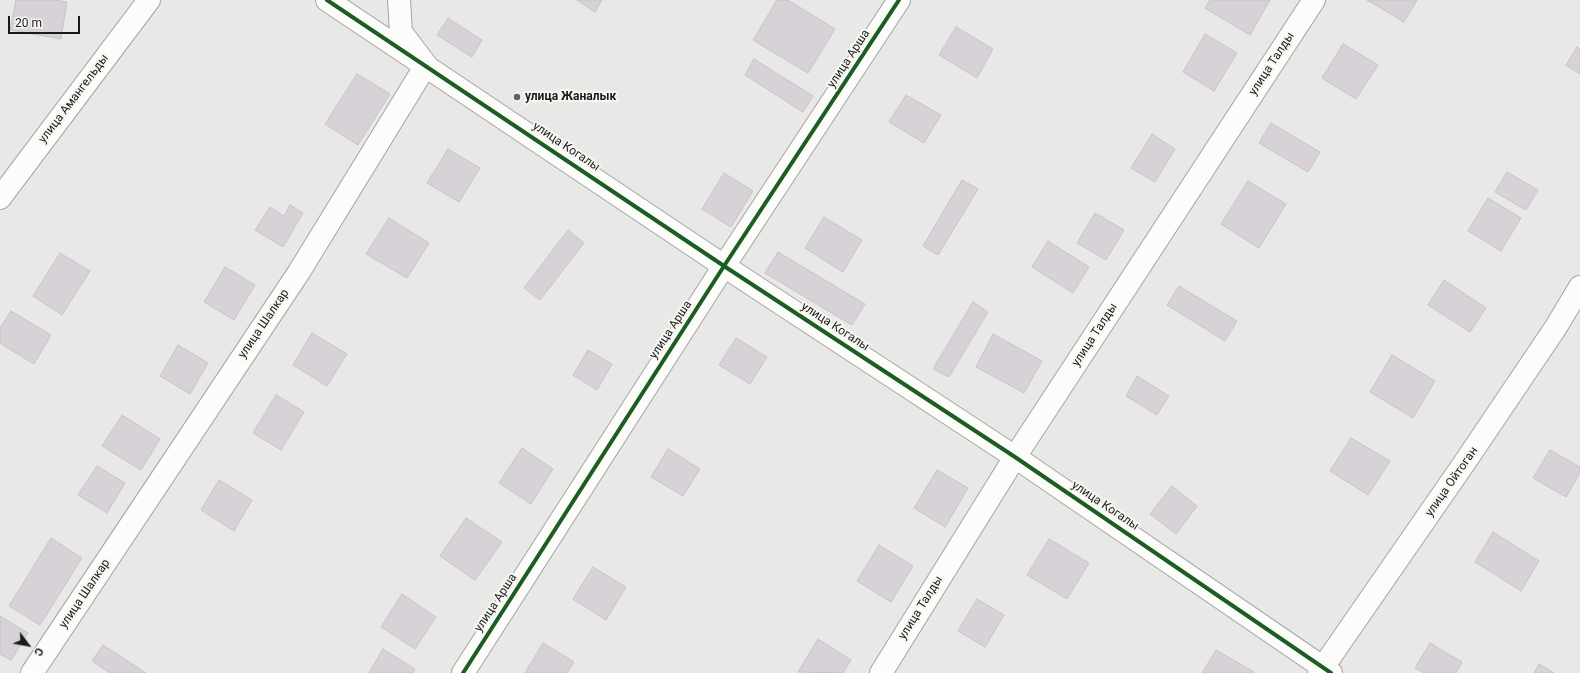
<!DOCTYPE html>
<meta charset="utf-8">
<style>
body{margin:0}
#map{position:relative;width:1580px;height:673px;overflow:hidden;background:#e8e9e7;font-family:Roboto,sans-serif}
canvas{display:block}
.north{position:absolute;left:8px;top:625px;width:40px;height:40px;-webkit-text-stroke:3px #f6f7f3;paint-order:stroke;rotate:122deg;font-size:11px;font-weight:700;line-height:16px;text-align:center;color:#1a1a19}
.north::after{content:'';display:block;margin:auto;width:14px;height:18px;background:#1a1a19;clip-path:polygon(50% 0,100% 100%,50% 72%,0 100%)}
.scale{position:absolute;left:8px;top:16px;width:72px;height:18px;box-sizing:border-box;border:2px solid #1a1a19;border-top:0;padding-left:5px;font-size:12px;line-height:14px;white-space:nowrap;color:#1a1a19;-webkit-text-stroke:3px #f6f7f3;paint-order:stroke}
</style>
<div id="map">
<canvas width="1580" height="673"></canvas>
<div class="north">С</div>
<div class="scale">20 m</div>
</div>
<script>
const g = document.querySelector('canvas').getContext('2d');
g.lineJoin = 'round';
function fillPath(path, color) { g.fillStyle = color; g.fill(path, 'evenodd'); }
const poly = rows => new Path2D(rows.map(r => 'M' + r).join(''));
function stroke(path, color, width, dash) { g.strokeStyle = color; g.lineWidth = width; g.lineCap = dash ? 'butt' : 'round'; g.setLineDash(dash || []); g.stroke(path); }
function write(font, color, halo, rows, align = 'center') {
  g.font = font + ' Roboto,sans-serif'; g.lineWidth = 4; g.setLineDash([]); g.textBaseline = 'middle'; g.strokeStyle = halo; g.fillStyle = color; for (const [text, x, y, turn = 0] of rows) {
    g.save(); g.translate(x, y); g.rotate((+turn || 0) * Math.PI / 180); g.textAlign = isNaN(turn) ? turn : align; if (halo) g.strokeText(text, 0, 0); g.fillText(text, 0, 0); g.restore();
  }
}
const building = poly([
 [16,0,56,0,67,2,61,39,10,30,16,0],
 [577,0,602,0,595,12,577,0],
 [777,0,788,0,835,29,808,73,753,40,777,0],
 [1210,0,1270,0,1250,35,1205,8,1210,0],
 [1367,0,1417,0,1404,22,1367,0],
 [448,18,482,40,472,57,437,35,448,18],
 [956,27,993,49,977,78,939,55,956,27],
 [1205,34,1237,53,1214,91,1183,72,1205,34],
 [1343,44,1378,65,1356,99,1322,78,1343,44],
 [1577,47,1580,49,1580,74,1566,65,1577,47],
 [754,59,813,96,803,112,745,75,754,59],
 [357,74,390,94,358,145,325,124,357,74],
 [906,95,941,115,924,143,889,122,906,95],
 [1271,123,1320,152,1308,172,1259,143,1271,123],
 [1152,134,1175,149,1155,182,1131,168,1152,134],
 [448,149,480,168,459,202,427,183,448,149],
 [1507,172,1538,190,1526,210,1495,192,1507,172],
 [724,173,753,191,731,227,702,209,724,173],
 [962,180,978,189,938,255,923,246,962,180],
 [1248,181,1286,204,1259,248,1221,224,1248,181],
 [1488,198,1521,218,1501,251,1468,231,1488,198],
 [290,205,303,213,283,247,255,230,270,207,284,216,290,205],
 [1095,213,1124,230,1106,260,1077,243,1095,213],
 [824,217,862,240,843,272,805,248,824,217],
 [389,218,429,243,407,278,366,254,389,218],
 [568,230,584,243,540,300,524,288,568,230],
 [1048,241,1089,267,1073,293,1032,267,1048,241],
 [778,252,865,304,852,325,765,273,778,252],
 [60,253,90,271,62,315,33,296,60,253],
 [225,267,255,285,234,320,204,302,225,267],
 [1444,280,1486,308,1470,332,1428,305,1444,280],
 [1179,286,1237,321,1225,341,1167,305,1179,286],
 [973,302,988,312,949,377,933,369,973,302],
 [11,311,51,335,34,364,0,343,0,328,11,311],
 [312,333,347,354,327,386,293,365,312,333],
 [993,334,1042,361,1024,393,976,367,993,334],
 [736,338,767,357,750,384,719,365,736,338],
 [178,345,208,363,190,394,160,376,178,345],
 [588,350,612,364,597,390,573,375,588,350],
 [1392,355,1435,381,1413,418,1370,392,1392,355],
 [1137,376,1169,396,1157,415,1126,396,1137,376],
 [276,395,304,412,281,450,253,433,276,395],
 [122,415,160,439,141,470,102,446,122,415],
 [1351,438,1390,461,1368,495,1330,471,1351,438],
 [522,448,553,469,531,504,499,483,522,448],
 [668,449,700,469,683,496,651,477,668,449],
 [1550,450,1580,467,1580,473,1566,497,1533,478,1550,450],
 [97,466,125,483,107,513,78,495,97,466],
 [937,470,968,488,945,527,914,508,937,470],
 [219,480,252,500,234,531,201,510,219,480],
 [1172,486,1197,506,1176,534,1150,514,1172,486],
 [466,518,502,542,475,580,440,556,466,518],
 [1493,532,1539,561,1521,591,1475,562,1493,532],
 [51,538,82,558,40,625,9,606,51,538],
 [1049,539,1089,563,1067,599,1027,575,1049,539],
 [879,545,913,566,891,602,857,581,879,545],
 [593,567,626,587,606,620,573,599,593,567],
 [402,594,436,617,415,649,381,627,402,594],
 [977,599,1004,615,985,647,958,631,977,599],
 [0,616,28,633,11,660,0,654,0,616],
 [818,639,851,660,843,673,798,672,818,639],
 [543,643,574,662,567,673,525,673,543,643],
 [1430,643,1462,662,1456,673,1424,673,1415,668,1430,643],
 [103,645,146,673,110,673,92,661,103,645],
 [383,649,415,669,413,673,369,673,383,649],
 [1216,650,1254,672,1254,673,1202,673,1216,650],
 [1539,664,1554,673,1534,673,1539,664]
]);
const minor = poly([
 [327,0,724,266,1015,457,1331,673],
 [0,198,149,0],
 [32,673,299,272,426,65,401,32,399,0],
 [463,673,724,266,899,0],
 [881,673,1015,457,1314,0],
 [1319,673,1465,462,1556,327,1580,287]
]);
const cycleway = poly([
 [327,0,724,266,1015,457,1331,673],
 [463,673,724,266,899,0]
]);
const markers = [
 [517,97,4,"#626261"]
];
const streetNames = [
 ["улица Арша",849,59,-57],
 ["улица Талды",1272,64,-57],
 ["улица Амангельды",74,99,-53],
 ["улица Когалы",566,147,34],
 ["улица Шалкар",264,324,-56],
 ["улица Когалы",835,327,33],
 ["улица Арша",671,330,-57],
 ["улица Талды",1095,335,-57],
 ["улица Ойтоган",1452,482,-55],
 ["улица Когалы",1105,506,34],
 ["улица Шалкар",85,594,-56],
 ["улица Арша",496,603,-57],
 ["улица Талды",921,608,-58]
];
const poiNames = [
 ["улица Жаналык",525,97]
];
fillPath(building, '#d8d2d8');
stroke(building, '#c4c4c4', 1);
stroke(minor, '#a4a5a3', 24);
stroke(minor, '#fcfcfb', 22);
stroke(cycleway, '#1b5e20', 4);
for (const [x, y, r, color] of markers) { const dot = new Path2D(); dot.arc(x, y, r, 0, 2 * Math.PI); g.fillStyle = color; g.fill(dot); stroke(dot, '#f6f7f3', 1.5); }
write('12px', '#1a1a19', '#f6f7f3', streetNames);
write('bold 12px', '#1a1a19', '#f6f7f3', poiNames, 'left');
</script>
